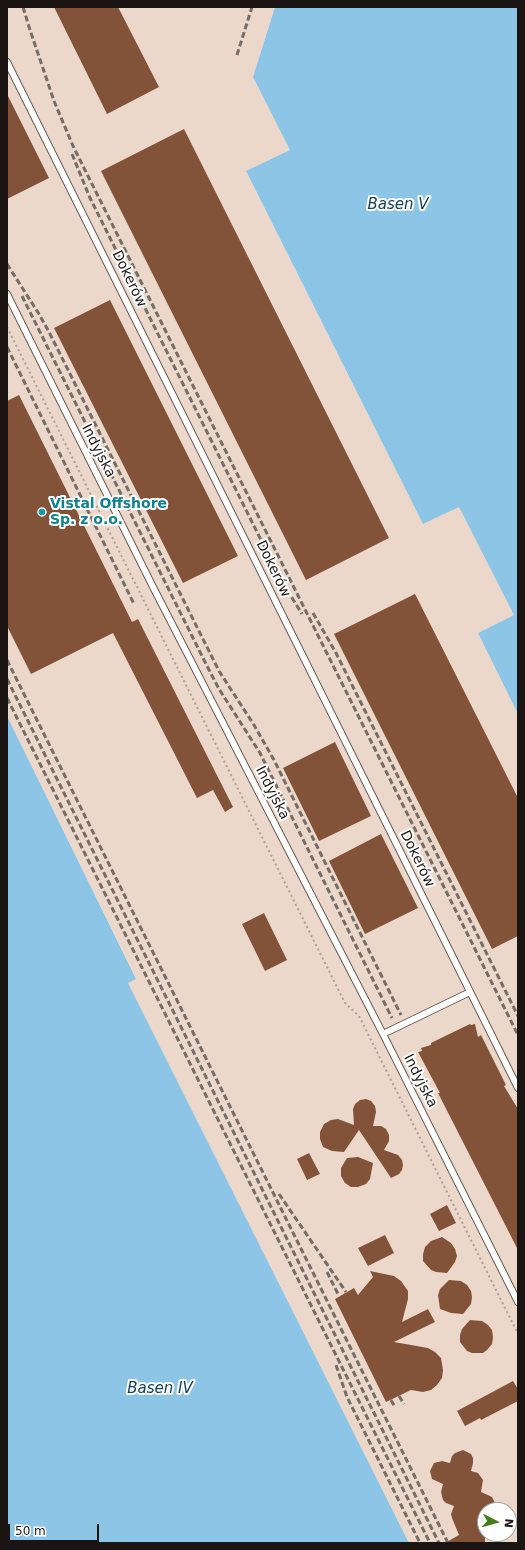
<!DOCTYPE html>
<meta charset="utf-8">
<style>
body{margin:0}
#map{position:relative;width:525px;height:1550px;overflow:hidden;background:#f1e4db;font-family:"DejaVu Sans",sans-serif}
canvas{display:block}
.frame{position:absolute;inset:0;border:8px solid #1a1512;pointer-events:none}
.north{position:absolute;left:477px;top:1502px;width:40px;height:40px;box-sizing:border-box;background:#fff;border:1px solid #a3a1a0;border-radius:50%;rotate:96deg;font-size:11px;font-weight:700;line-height:16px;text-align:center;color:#1a1512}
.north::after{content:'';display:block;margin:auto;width:14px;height:18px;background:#427e1a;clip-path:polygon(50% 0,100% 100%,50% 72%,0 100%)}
.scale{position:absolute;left:8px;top:1524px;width:91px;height:18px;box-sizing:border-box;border:2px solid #1a1512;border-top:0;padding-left:5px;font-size:12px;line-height:14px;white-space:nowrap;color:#1a1512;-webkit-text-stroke:3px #fff;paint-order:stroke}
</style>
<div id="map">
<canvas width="525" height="1550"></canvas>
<div class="frame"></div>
<div class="north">N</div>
<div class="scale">50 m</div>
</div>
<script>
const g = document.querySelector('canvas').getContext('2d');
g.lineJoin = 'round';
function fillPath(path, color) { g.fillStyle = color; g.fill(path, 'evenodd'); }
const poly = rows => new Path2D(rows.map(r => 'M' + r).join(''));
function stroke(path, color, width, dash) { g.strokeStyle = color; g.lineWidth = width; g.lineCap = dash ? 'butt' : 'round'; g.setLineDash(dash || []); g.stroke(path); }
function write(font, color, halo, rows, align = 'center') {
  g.font = font + ' "DejaVu Sans",sans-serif'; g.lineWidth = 4; g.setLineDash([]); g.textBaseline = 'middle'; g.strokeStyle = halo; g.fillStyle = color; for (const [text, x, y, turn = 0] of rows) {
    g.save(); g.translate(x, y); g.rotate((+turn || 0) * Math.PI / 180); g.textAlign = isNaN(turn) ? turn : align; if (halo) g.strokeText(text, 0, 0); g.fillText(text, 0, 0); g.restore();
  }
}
const built = poly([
 [7,7,275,7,253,77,291,150,246,172,423,524,459,507,514,615,478,633,518,714,518,1543,409,1543,128,983,136,978,7,716],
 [485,1510,509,1510,509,1534,485,1534]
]);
const water = poly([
 [275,7,518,7,518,714,478,633,514,615,459,507,423,524,246,171,290,150,253,77],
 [7,716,136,979,128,983,409,1543,7,1543]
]);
const building = poly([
 [54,7,118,7,159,87,107,114],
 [7,94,49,178,7,199],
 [184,129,389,538,306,580,101,171],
 [110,300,238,556,183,583,54,328],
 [19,395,132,622,138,619,233,807,225,812,213,790,197,798,113,633,31,674,7,626,7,401],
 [415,594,518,798,518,936,492,949,334,634],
 [335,742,371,816,319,841,283,768],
 [381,834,418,908,365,934,329,861],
 [264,913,287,960,265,971,242,924],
 [470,1024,471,1025,475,1024,478,1037,481,1035,506,1085,504,1086,518,1109,518,1250,438,1093,440,1093,418,1052,422,1051,421,1048,431,1045,431,1043,435,1041],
 [366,1099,371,1101,375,1106,376,1112,373,1126,381,1126,386,1129,389,1135,389,1141,384,1150,398,1155,402,1160,403,1165,402,1170,399,1174,391,1178,359,1130,344,1152,332,1151,323,1147,320,1139,320,1132,324,1124,331,1120,338,1119,354,1125,353,1109,355,1104,360,1100],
 [309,1153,320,1174,307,1180,297,1159],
 [358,1157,373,1163,370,1179,366,1184,358,1187,351,1187,345,1183,341,1176,341,1168,347,1158],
 [447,1205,456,1223,439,1231,430,1214],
 [385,1235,394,1253,368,1266,358,1248],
 [442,1237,451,1243,455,1249,457,1256,455,1262,447,1273,436,1272,431,1270,423,1261,423,1254,425,1247,431,1241],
 [370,1271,394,1276,401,1281,408,1291,408,1299,402,1322,428,1309,435,1322,394,1342,428,1348,435,1352,441,1358,443,1370,442,1378,437,1385,431,1390,423,1392,411,1390,386,1402,335,1299,354,1288,358,1295,373,1277],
 [449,1280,461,1281,467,1285,471,1291,472,1297,471,1304,463,1314,451,1313,440,1309,438,1295,440,1289],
 [470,1320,482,1321,488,1325,492,1330,493,1337,492,1344,487,1350,483,1353,472,1353,467,1351,460,1342,460,1335,462,1329],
 [513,1381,518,1389,518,1401,481,1420,480,1418,465,1426,457,1411],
 [463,1450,471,1454,473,1458,473,1463,471,1471,478,1473,483,1480,481,1492,492,1497,496,1505,493,1510,485,1510,485,1543,445,1543,459,1535,452,1518,451,1514,454,1506,446,1503,443,1500,441,1492,443,1484,432,1479,430,1471,434,1463,442,1461,450,1463,452,1456,455,1453]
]);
const path = poly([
 [7,327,345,1003,359,1016,518,1334]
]);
const lane = poly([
 [7,62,518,1088],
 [7,294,153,587,383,1034,518,1302],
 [383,1034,470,992]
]);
const rail = poly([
 [23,7,30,30,54,101,73,146,518,1035],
 [237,55,252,7],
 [72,154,90,198,281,580,302,614],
 [7,264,39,314,49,332,219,671,254,725,274,760,401,1015],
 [22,296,209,670,219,689,260,753,392,1018],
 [7,347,134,604],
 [313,613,336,653,518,1016],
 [7,660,448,1543],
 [7,679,439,1543],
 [7,698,430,1543],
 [279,1194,346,1292],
 [327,1272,339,1296],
 [336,1365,347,1397,420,1543],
 [399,1396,404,1404],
 [391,1400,395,1407]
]);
const markers = [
 [42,512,4,"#0f9aa8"]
];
const streetNames = [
 ["Dokerów",129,279,64],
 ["Indyjska",98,451,63],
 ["Dokerów",273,569,64],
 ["Indyjska",272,793,63],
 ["Dokerów",417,859,64],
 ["Indyjska",420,1081,63]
];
const cultureNames = [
 ["Vistal Offshore",50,504],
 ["Sp. z o.o.",50,520]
];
const waterNames = [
 ["Basen V",398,205],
 ["Basen IV",160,1389]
];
fillPath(built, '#ecd8ca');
fillPath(water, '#8dc5e6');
fillPath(building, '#825339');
stroke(lane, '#685d55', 8);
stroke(path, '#aaa099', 2, [2, 3]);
stroke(lane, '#fff', 6);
stroke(rail, '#756d67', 3, [6, 3]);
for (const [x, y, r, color] of markers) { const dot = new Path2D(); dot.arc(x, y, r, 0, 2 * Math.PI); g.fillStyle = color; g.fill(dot); stroke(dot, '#fff', 1.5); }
write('14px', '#1a1512', '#fff', streetNames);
write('bold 14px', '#0d838f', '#fff', cultureNames, 'left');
write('italic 15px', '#144158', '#fff', waterNames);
</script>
